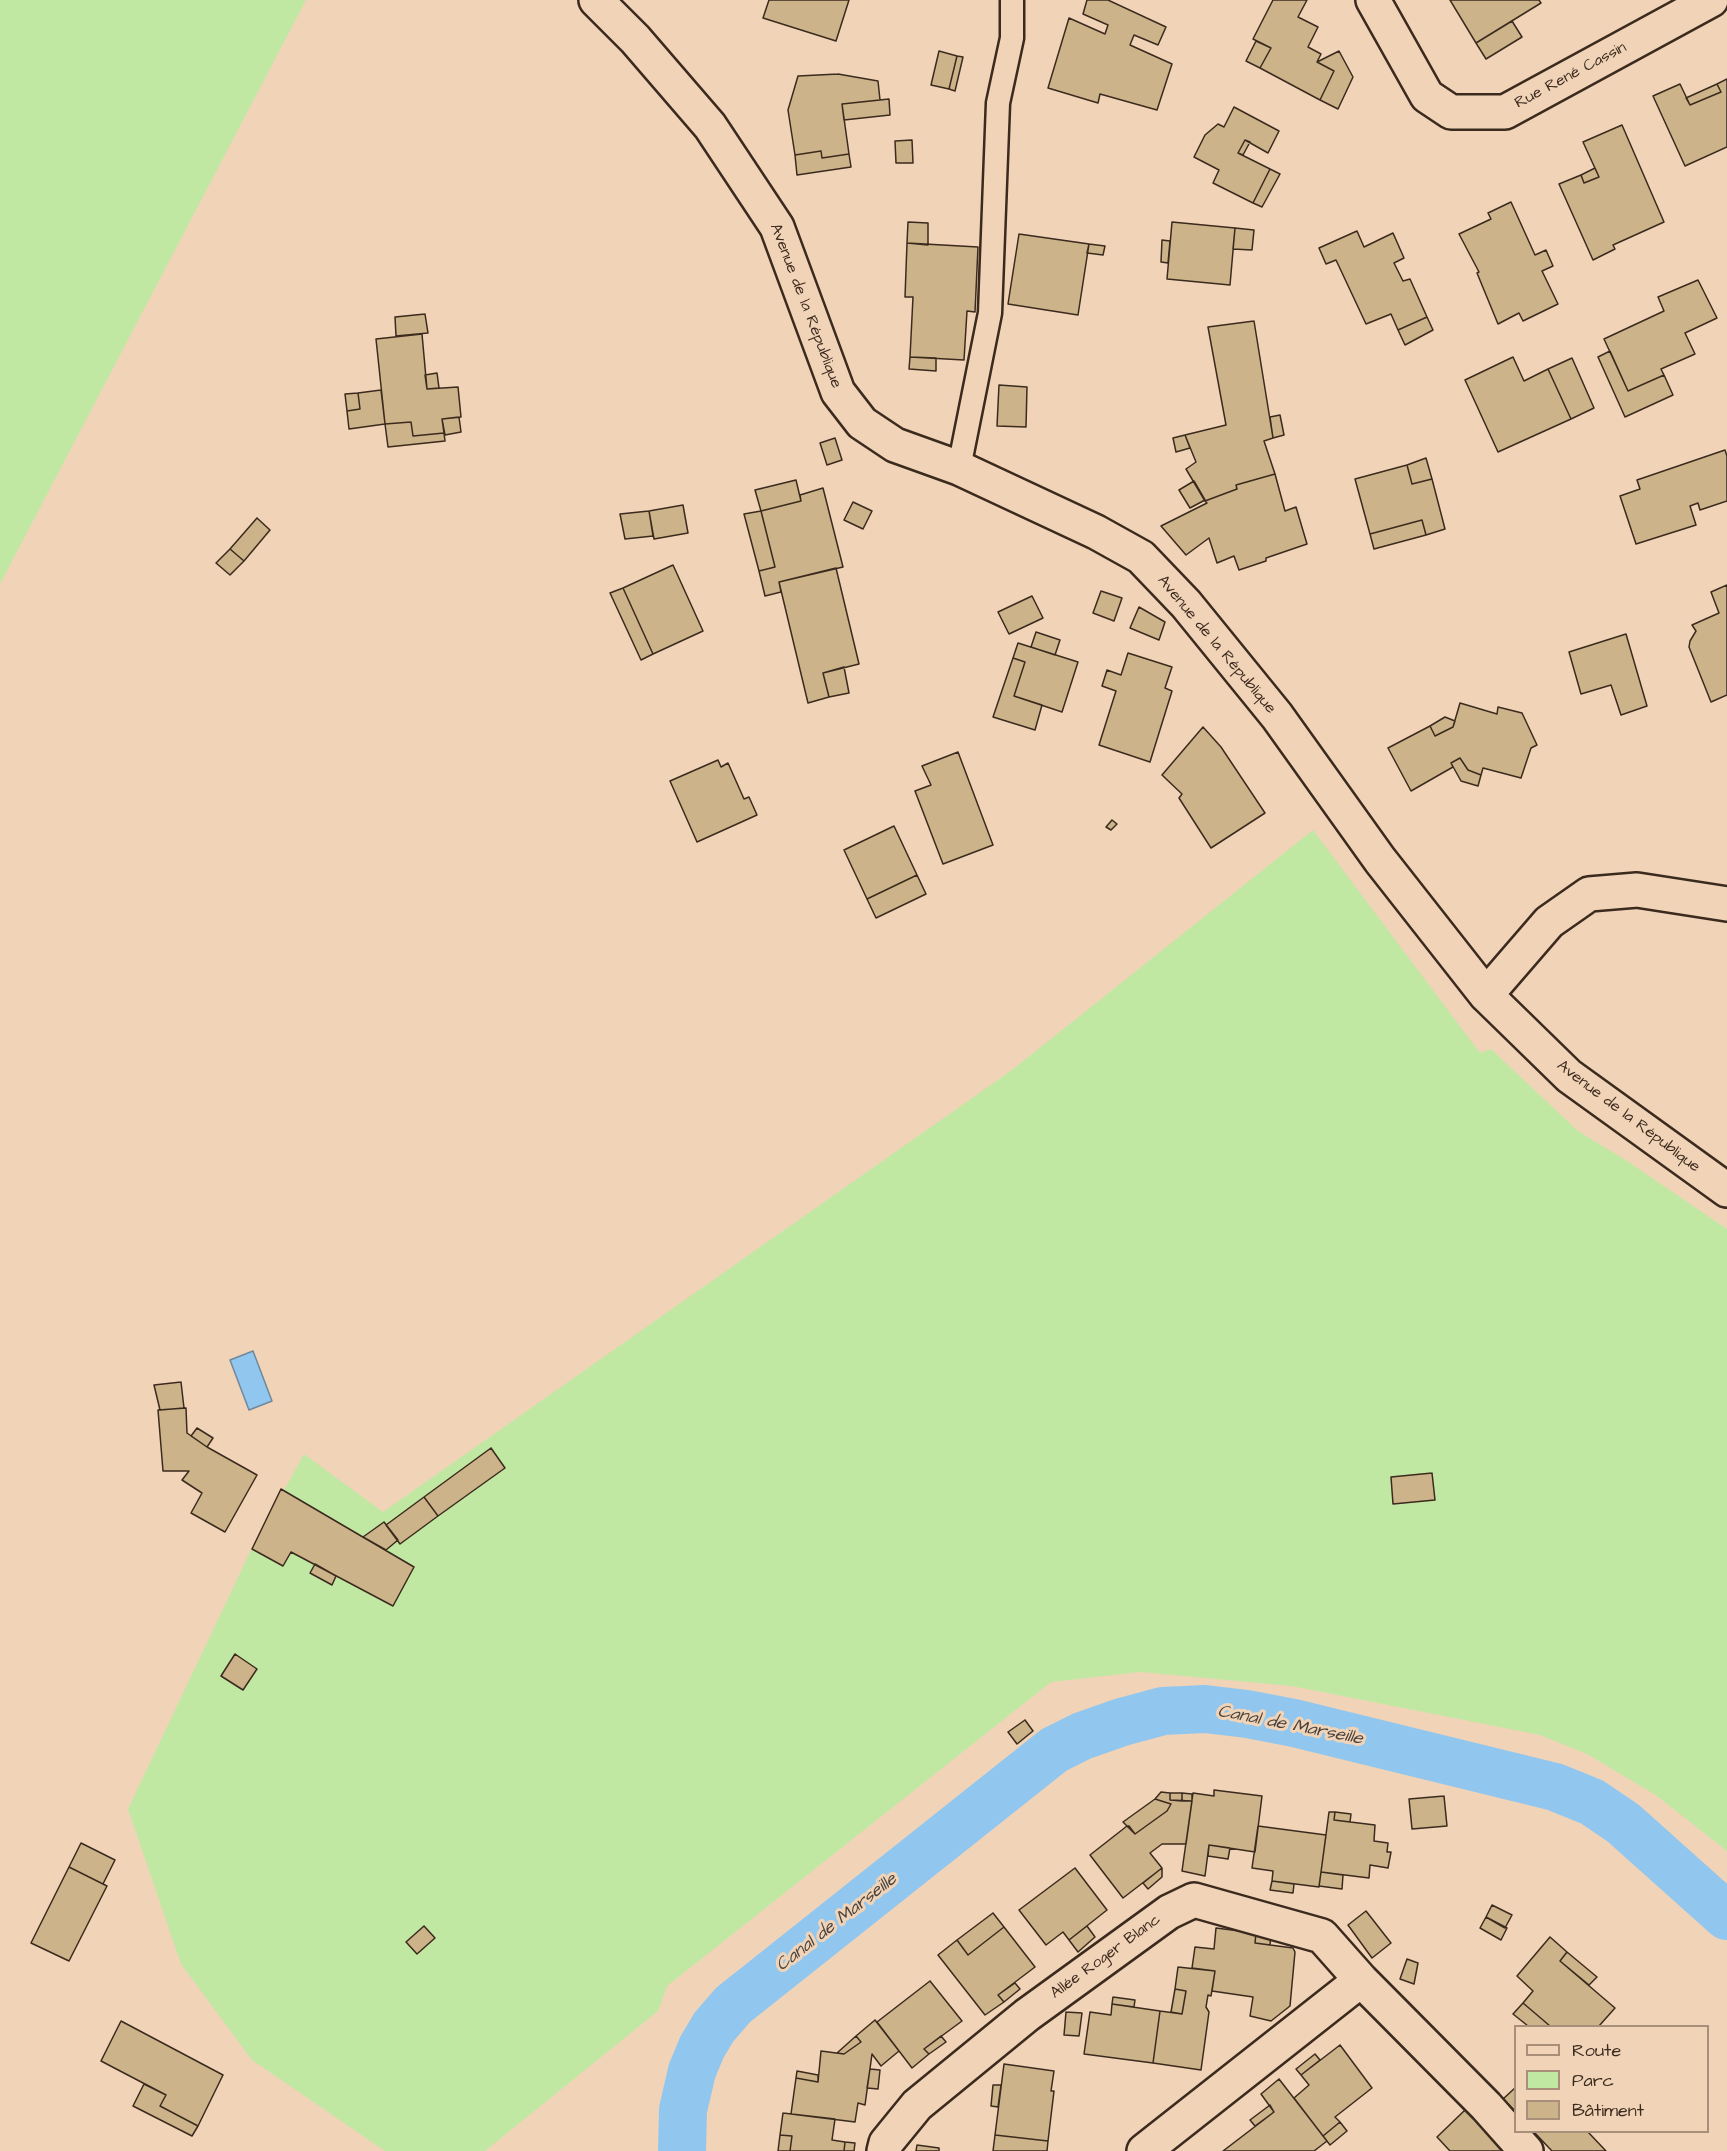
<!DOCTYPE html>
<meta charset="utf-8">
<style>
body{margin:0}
#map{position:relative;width:1727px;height:2151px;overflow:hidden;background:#f1d3b7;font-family:"Architects Daughter",sans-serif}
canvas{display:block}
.legend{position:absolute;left:1514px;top:2025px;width:195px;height:108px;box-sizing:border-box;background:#f1d3b7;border:2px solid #a88f7a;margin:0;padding:8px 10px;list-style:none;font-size:18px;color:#3b2a1e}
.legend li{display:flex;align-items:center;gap:12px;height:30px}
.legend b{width:30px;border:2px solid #a88f7a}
</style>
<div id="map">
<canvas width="1727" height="2151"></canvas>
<ul class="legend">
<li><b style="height:8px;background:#f1d3b7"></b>Route</li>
<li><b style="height:16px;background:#c1e8a3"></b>Parc</li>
<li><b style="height:16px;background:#ccb389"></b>Bâtiment</li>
</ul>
</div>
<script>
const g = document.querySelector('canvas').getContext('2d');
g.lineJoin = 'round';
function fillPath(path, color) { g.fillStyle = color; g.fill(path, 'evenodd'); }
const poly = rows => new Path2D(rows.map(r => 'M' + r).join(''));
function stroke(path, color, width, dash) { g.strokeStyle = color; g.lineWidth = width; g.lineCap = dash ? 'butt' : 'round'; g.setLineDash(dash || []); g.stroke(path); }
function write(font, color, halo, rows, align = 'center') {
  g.font = font + ' "Architects Daughter",sans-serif'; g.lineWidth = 6; g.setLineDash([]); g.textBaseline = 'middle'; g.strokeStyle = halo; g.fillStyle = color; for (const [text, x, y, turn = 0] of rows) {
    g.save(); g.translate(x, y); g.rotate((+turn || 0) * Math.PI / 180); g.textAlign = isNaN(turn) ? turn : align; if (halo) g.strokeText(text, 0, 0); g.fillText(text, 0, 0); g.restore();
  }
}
const green = poly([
 [0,0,306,0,0,584],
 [1313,830,1480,1053,1491,1049,1578,1131,1627,1161,1727,1229,1727,1851,1657,1796,1589,1755,1540,1735,1292,1686,1140,1672,1051,1682,667,1986,658,2011,485,2151,385,2151,252,2060,181,1964,128,1809,251,1550,304,1454,383,1512,1012,1070]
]);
const water = poly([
 [253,1351,272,1401,249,1410,230,1360,253,1351]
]);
const canal = poly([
 [682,2151,683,2110,692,2071,702,2047,714,2027,733,2005,1054,1750,1082,1736,1122,1722,1163,1711,1205,1709,1247,1714,1294,1723,1555,1787,1592,1802,1623,1823,1727,1916]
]);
const building = poly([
 [769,0,849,0,836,41,763,18,769,0],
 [1087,0,1108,0,1166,27,1158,45,1134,35,1130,45,1172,64,1157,110,1100,94,1098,103,1048,88,1069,18,1105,34,1108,25,1083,14,1087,0],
 [1273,0,1307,0,1298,17,1318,27,1308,47,1321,54,1317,62,1334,71,1320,100,1260,68,1271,48,1253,39,1273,0],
 [1450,0,1539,0,1541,3,1476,43,1450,0],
 [1512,21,1522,37,1486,59,1476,43,1512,21],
 [1256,41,1271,48,1260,68,1246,61,1256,41],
 [939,51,957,56,949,89,931,85,939,51],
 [1339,51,1353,77,1338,109,1320,100,1334,71,1317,62,1339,51],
 [957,56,963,57,955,91,949,89,957,56],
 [838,74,878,81,880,100,842,104,849,154,822,158,821,151,795,155,788,110,798,76,838,74],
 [1727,79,1727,147,1685,166,1653,96,1680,84,1690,105,1721,92,1717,84,1727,79],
 [1717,84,1721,92,1690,105,1686,98,1717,84],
 [889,99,890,115,844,120,842,104,889,99],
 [1234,107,1279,131,1268,153,1245,140,1238,153,1270,169,1253,203,1213,183,1219,170,1194,157,1205,135,1218,124,1224,127,1234,107],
 [1622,125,1664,222,1613,245,1615,249,1593,260,1559,184,1581,175,1584,183,1599,177,1583,142,1622,125],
 [912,140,913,163,896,163,895,141,912,140],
 [1245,140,1250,142,1243,155,1238,153,1245,140],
 [821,151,822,158,849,154,851,167,797,175,795,155,821,151],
 [1595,168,1599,177,1584,183,1581,175,1595,168],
 [1270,169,1280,174,1262,207,1253,203,1270,169],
 [1511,202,1535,255,1546,250,1553,266,1542,271,1558,304,1523,321,1519,313,1498,324,1477,273,1479,272,1459,234,1491,219,1488,213,1511,202],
 [908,222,928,223,928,245,907,243,908,222],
 [1172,222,1235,228,1230,285,1167,279,1172,222],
 [1235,228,1254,230,1252,250,1233,249,1235,228],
 [1357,231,1364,247,1393,233,1404,258,1394,263,1403,281,1410,279,1427,317,1398,330,1391,314,1366,324,1336,260,1326,264,1319,248,1357,231],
 [1019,234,1089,244,1078,315,1008,304,1019,234],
 [1162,240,1170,241,1168,263,1161,262,1162,240],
 [907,243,978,247,975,312,967,311,964,360,910,357,913,297,905,297,907,243],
 [1089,244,1105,246,1103,255,1087,253,1089,244],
 [1698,280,1717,318,1685,333,1695,354,1661,369,1664,375,1628,391,1604,339,1664,311,1658,297,1698,280],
 [425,314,428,333,396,336,395,317,425,314],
 [1427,317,1433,330,1405,345,1398,330,1427,317],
 [1254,321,1273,438,1264,441,1275,474,1236,485,1237,489,1205,501,1186,469,1196,462,1185,435,1226,425,1208,327,1254,321],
 [422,334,427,389,458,387,461,417,442,419,444,433,413,436,411,422,385,424,376,339,422,334],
 [1610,351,1628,391,1664,375,1673,395,1625,417,1598,357,1610,351],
 [910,357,936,358,936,371,909,369,910,357],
 [1513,357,1524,381,1548,369,1571,419,1498,452,1465,380,1513,357],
 [1572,358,1594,408,1571,419,1548,369,1572,358],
 [437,373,439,388,427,389,425,375,437,373],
 [999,385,1027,387,1026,427,997,426,999,385],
 [381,390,385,424,349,429,347,411,360,409,358,393,381,390],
 [358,393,360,409,347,411,345,394,358,393],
 [1280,415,1284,435,1273,438,1270,417,1280,415],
 [459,417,461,432,445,435,442,419,459,417],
 [411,422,413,436,444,433,445,441,388,447,385,424,411,422],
 [1185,435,1190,448,1176,452,1173,438,1185,435],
 [835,438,842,460,827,465,820,443,835,438],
 [1725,450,1727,456,1727,501,1700,510,1698,503,1690,506,1696,525,1636,544,1620,496,1640,489,1637,480,1725,450],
 [1426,458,1432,479,1412,484,1407,465,1426,458],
 [1407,465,1412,484,1432,479,1445,529,1426,535,1422,520,1370,534,1355,479,1407,465],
 [1275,474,1285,511,1296,507,1307,544,1266,558,1266,561,1239,570,1234,556,1217,563,1209,538,1186,555,1161,526,1207,503,1205,501,1237,489,1236,485,1275,474],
 [796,480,801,501,761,511,755,490,796,480],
 [1194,481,1205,500,1190,508,1179,490,1194,481],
 [823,488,843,567,779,582,781,592,765,596,759,571,775,567,761,511,801,501,800,495,823,488],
 [853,502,872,511,863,529,844,520,853,502],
 [683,505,688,533,654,539,649,511,683,505],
 [649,511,653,536,625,539,620,514,649,511],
 [761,511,775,567,759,571,744,514,761,511],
 [257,518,270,530,244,561,230,549,257,518],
 [1422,520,1426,535,1374,549,1370,534,1422,520],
 [230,549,244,561,230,575,216,563,230,549],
 [673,565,703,631,653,654,623,588,673,565],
 [836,568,859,664,823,673,829,697,808,703,779,582,836,568],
 [1727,585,1727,695,1711,702,1689,647,1690,641,1696,631,1692,625,1719,613,1711,592,1727,585],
 [623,588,653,654,641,660,610,593,623,588],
 [1101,591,1122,598,1114,621,1093,613,1101,591],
 [1032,596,1043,618,1009,634,998,612,1032,596],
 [1139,607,1165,622,1159,640,1130,628,1139,607],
 [1036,632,1060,640,1055,655,1031,647,1036,632],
 [1626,634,1647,706,1621,715,1611,685,1581,694,1569,652,1626,634],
 [1018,643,1078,662,1062,712,1014,696,1025,662,1013,658,1018,643],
 [1128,653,1172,667,1165,688,1172,691,1150,762,1099,745,1116,691,1102,686,1107,670,1121,675,1128,653],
 [1013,658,1025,662,1014,696,1042,705,1035,730,993,717,1013,658],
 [844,667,849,693,829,697,823,673,844,667],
 [1460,703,1497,714,1498,707,1522,713,1537,745,1531,748,1521,778,1483,768,1481,775,1468,770,1460,758,1451,763,1453,767,1411,791,1388,748,1430,726,1435,736,1453,727,1460,703],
 [1445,717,1455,721,1453,727,1435,736,1430,726,1445,717],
 [1203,727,1221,747,1265,813,1211,848,1179,798,1182,794,1162,775,1203,727],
 [958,752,993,845,943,864,915,791,931,785,922,766,958,752],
 [1460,758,1468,770,1481,775,1478,786,1461,781,1451,763,1460,758],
 [718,760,721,767,728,763,744,799,749,797,757,815,697,842,670,781,718,760],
 [1112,820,1117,824,1111,830,1106,827,1112,820],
 [894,826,917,875,867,899,844,850,894,826],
 [917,875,926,894,876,918,867,899,917,875],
 [181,1382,184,1408,160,1410,154,1385,181,1382],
 [186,1408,187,1433,207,1447,257,1475,225,1532,191,1513,202,1493,182,1480,189,1471,163,1471,158,1410,186,1408],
 [197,1428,213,1438,207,1447,191,1436,197,1428],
 [491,1448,505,1468,438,1516,424,1497,491,1448],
 [1432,1473,1435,1500,1393,1504,1391,1477,1432,1473],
 [281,1489,414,1567,393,1606,291,1552,283,1566,252,1549,281,1489],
 [424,1497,438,1516,400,1544,386,1525,424,1497],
 [384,1522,398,1540,386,1550,363,1537,384,1522],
 [315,1564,336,1576,332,1585,310,1573,315,1564],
 [235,1654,257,1669,243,1690,221,1676,235,1654],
 [1025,1720,1033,1731,1017,1744,1008,1732,1025,1720],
 [1214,1790,1262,1796,1255,1852,1209,1845,1205,1876,1182,1871,1193,1793,1214,1796,1214,1790],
 [1161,1792,1170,1793,1170,1800,1192,1801,1186,1844,1162,1844,1150,1853,1162,1868,1123,1898,1090,1855,1127,1826,1129,1826,1135,1834,1167,1811,1171,1804,1155,1799,1161,1792],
 [1170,1793,1182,1793,1182,1801,1170,1800,1170,1793],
 [1182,1793,1192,1794,1192,1801,1182,1801,1182,1793],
 [1444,1796,1447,1826,1412,1829,1409,1799,1444,1796],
 [1155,1799,1171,1804,1167,1811,1135,1834,1123,1822,1155,1799],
 [1329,1812,1335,1812,1334,1820,1375,1825,1374,1841,1388,1843,1387,1852,1391,1852,1388,1868,1370,1865,1369,1878,1321,1872,1329,1812],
 [1335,1812,1351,1814,1350,1822,1334,1820,1335,1812],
 [1258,1826,1326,1835,1319,1887,1272,1881,1273,1871,1252,1868,1258,1826],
 [81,1843,115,1860,103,1884,69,1867,81,1843],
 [1209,1845,1230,1848,1228,1859,1208,1856,1209,1845],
 [69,1867,107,1886,69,1961,31,1943,69,1867],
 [1075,1868,1107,1910,1069,1940,1063,1932,1046,1945,1019,1910,1075,1868],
 [1162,1868,1162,1877,1148,1889,1143,1883,1162,1868],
 [1321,1872,1343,1875,1342,1889,1319,1886,1321,1872],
 [1272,1881,1294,1884,1293,1893,1270,1890,1272,1881],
 [1492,1905,1512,1915,1505,1928,1486,1917,1492,1905],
 [1366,1911,1391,1943,1372,1958,1348,1925,1366,1911],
 [993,1913,1004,1927,968,1955,957,1940,993,1913],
 [1486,1917,1507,1928,1501,1940,1480,1928,1486,1917],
 [424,1926,435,1938,417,1954,406,1942,424,1926],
 [1087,1926,1095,1937,1078,1952,1069,1940,1087,1926],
 [1004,1927,1035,1967,998,1995,1004,2002,985,2015,938,1955,957,1940,968,1955,1004,1927],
 [1216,1928,1256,1933,1255,1943,1293,1948,1295,1952,1290,2006,1271,2021,1250,2016,1253,1997,1212,1991,1215,1971,1192,1968,1195,1947,1214,1949,1216,1928],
 [1256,1933,1271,1934,1270,1945,1255,1943,1256,1933],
 [1550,1937,1567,1952,1560,1961,1615,2008,1599,2026,1550,2026,1523,2003,1533,1991,1517,1976,1550,1937],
 [1567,1952,1597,1977,1589,1985,1560,1961,1567,1952],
 [1407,1959,1418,1963,1414,1984,1400,1979,1407,1959],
 [1178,1967,1215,1971,1211,1996,1208,1995,1206,2007,1209,2012,1201,2070,1153,2063,1160,2011,1182,2014,1186,1991,1175,1989,1178,1967],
 [930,1981,962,2021,924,2049,929,2054,912,2068,877,2022,930,1981],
 [1015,1983,1020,1989,1004,2002,998,1995,1015,1983],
 [1175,1989,1186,1991,1182,2014,1171,2012,1175,1989],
 [1113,1997,1135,2000,1134,2007,1112,2004,1113,1997],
 [1523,2003,1550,2026,1528,2026,1513,2014,1523,2003],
 [1112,2004,1160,2011,1153,2063,1084,2054,1090,2012,1111,2015,1112,2004],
 [1066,2012,1082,2013,1079,2036,1064,2035,1066,2012],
 [875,2020,899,2051,881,2066,872,2054,865,2105,858,2103,855,2122,791,2114,796,2078,818,2082,821,2051,844,2054,861,2042,856,2036,875,2020],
 [121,2021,223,2075,198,2126,160,2106,166,2095,101,2061,121,2021],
 [856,2036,861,2042,844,2054,837,2053,856,2036],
 [941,2036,946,2042,929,2054,924,2049,941,2036],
 [1340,2045,1372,2088,1335,2117,1340,2122,1323,2136,1294,2098,1309,2085,1301,2075,1340,2045],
 [1315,2054,1320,2060,1301,2075,1296,2069,1315,2054],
 [1004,2064,1054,2071,1051,2091,1054,2091,1048,2141,995,2135,1004,2064],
 [870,2069,880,2070,878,2089,867,2088,870,2069],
 [797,2071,818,2075,818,2082,796,2078,797,2071],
 [1279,2079,1327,2141,1314,2151,1223,2151,1274,2112,1261,2094,1279,2079],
 [144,2084,166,2095,160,2106,198,2126,192,2136,133,2106,144,2084],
 [993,2085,1001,2085,998,2107,991,2106,993,2085],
 [1516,2087,1516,2112,1503,2099,1516,2087],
 [1270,2105,1274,2112,1255,2126,1250,2120,1270,2105],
 [1465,2110,1505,2151,1450,2151,1437,2137,1465,2110],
 [783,2113,835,2119,832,2140,845,2142,844,2151,790,2151,792,2136,780,2135,783,2113],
 [1340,2122,1347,2131,1330,2145,1323,2136,1340,2122],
 [1534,2132,1588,2132,1606,2151,1552,2151,1534,2132],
 [780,2135,792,2136,790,2151,778,2151,780,2135],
 [995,2135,1048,2141,1047,2151,993,2151,995,2135],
 [845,2142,855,2143,854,2151,844,2151,845,2142],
 [917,2145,939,2148,939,2151,916,2151,917,2145]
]);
const service = poly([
 [959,468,990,313,998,103,1012,38,1012,0]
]);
const minor = poly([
 [596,0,635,39,710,126,777,227,838,392,862,423,895,445,959,468,1096,532,1141,557,1186,604,1277,716,1380,860,1486,995,1569,1076,1727,1190],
 [1373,0,1427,96,1451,112,1505,112,1711,0],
 [1486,995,1549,922,1589,894,1637,890,1727,904],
 [884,2151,886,2143,917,2105,1027,2015,1169,1912,1194,1900,1322,1936,1361,1980,1486,2106,1526,2151],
 [1144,2151,1361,1980]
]);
const streetNames = [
 ["Rue René Cassin",1571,76,-28],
 ["Avenue de la République",805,306,69],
 ["Avenue de la République",1216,645,50],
 ["Avenue de la République",1628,1117,37],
 ["Allée Roger Blanc",1106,1957,-36]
];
const waterNames = [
 ["Canal de Marseille",1290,1726,11],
 ["Canal de Marseille",837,1923,-38]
];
fillPath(green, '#c1e8a3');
fillPath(water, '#91c7ef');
stroke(water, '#6f889b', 1.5);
stroke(canal, '#91c7ef', 48);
fillPath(building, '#ccb389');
stroke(building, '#3b2a1e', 1.5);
stroke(service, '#3b2a1e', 27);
stroke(minor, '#3b2a1e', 38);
stroke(service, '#f1d3b7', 22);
stroke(minor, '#f1d3b7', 33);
write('16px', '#3b2a1e', '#f1d3b7', streetNames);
write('italic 18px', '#48423d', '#f1d3b7', waterNames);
</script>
